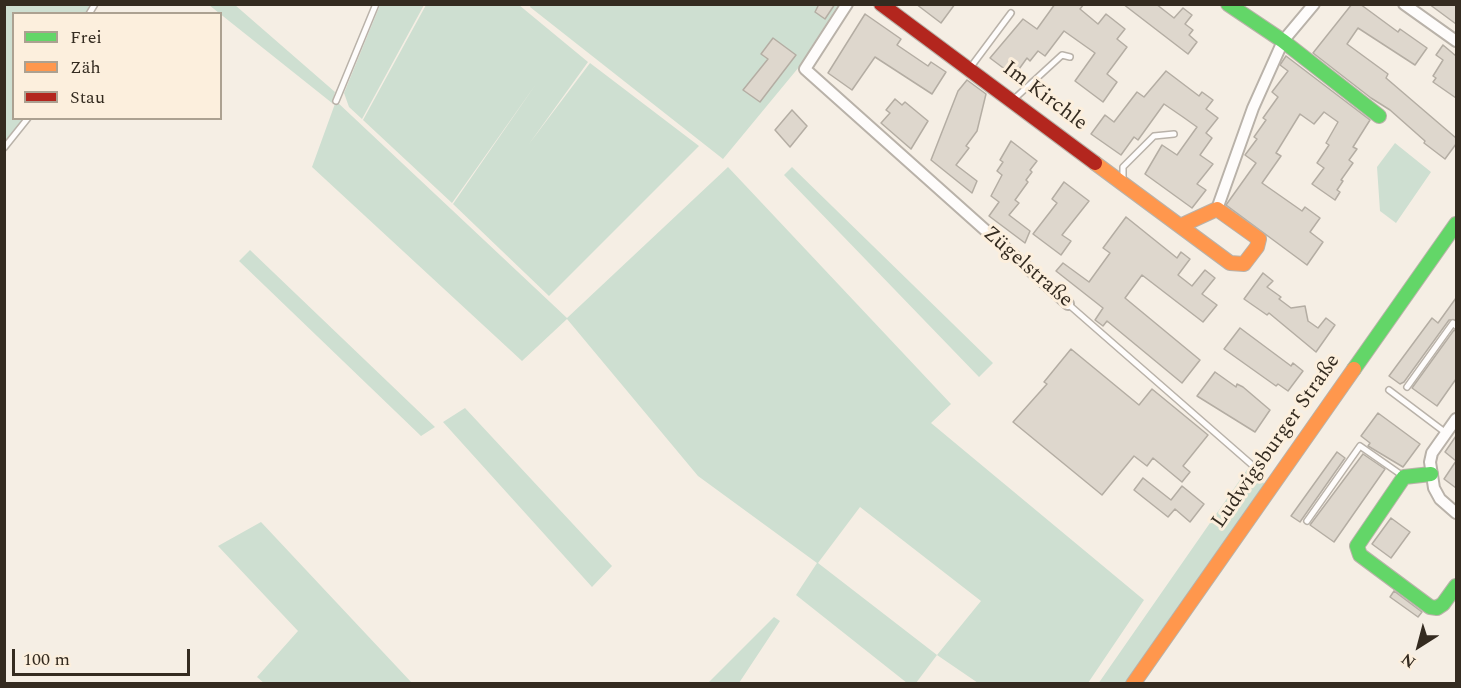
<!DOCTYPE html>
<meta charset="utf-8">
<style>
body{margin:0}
#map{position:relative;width:1461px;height:688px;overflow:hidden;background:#f5eee4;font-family:Spectral,serif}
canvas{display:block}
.frame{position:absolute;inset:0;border:6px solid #342b20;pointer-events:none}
.legend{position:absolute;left:12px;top:12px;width:210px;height:108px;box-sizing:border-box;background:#fcefdd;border:2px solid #aca191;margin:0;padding:8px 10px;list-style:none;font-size:18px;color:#342b20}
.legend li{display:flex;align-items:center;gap:12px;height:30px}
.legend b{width:30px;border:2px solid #aca191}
.north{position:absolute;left:1389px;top:616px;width:60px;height:60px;-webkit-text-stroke:4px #fcefdd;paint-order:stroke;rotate:216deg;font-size:16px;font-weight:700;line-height:24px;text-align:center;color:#342b20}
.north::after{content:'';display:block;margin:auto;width:21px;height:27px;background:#342b20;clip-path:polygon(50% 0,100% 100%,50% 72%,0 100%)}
.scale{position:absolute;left:12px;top:649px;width:178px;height:27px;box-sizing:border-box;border:3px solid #342b20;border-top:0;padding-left:8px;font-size:18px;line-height:21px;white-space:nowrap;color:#342b20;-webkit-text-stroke:4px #fcefdd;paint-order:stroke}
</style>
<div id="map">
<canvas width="1461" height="688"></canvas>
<div class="frame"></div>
<ul class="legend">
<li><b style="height:8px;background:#63d668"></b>Frei</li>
<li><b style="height:8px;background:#ff974d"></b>Zäh</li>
<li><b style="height:8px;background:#b3261e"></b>Stau</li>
</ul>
<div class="north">N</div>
<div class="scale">100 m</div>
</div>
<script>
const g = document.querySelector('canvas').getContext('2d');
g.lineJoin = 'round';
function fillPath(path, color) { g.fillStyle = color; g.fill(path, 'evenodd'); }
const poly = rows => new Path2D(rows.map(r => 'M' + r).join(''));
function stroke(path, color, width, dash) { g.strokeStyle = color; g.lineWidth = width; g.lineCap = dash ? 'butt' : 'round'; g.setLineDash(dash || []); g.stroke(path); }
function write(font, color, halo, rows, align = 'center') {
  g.font = font + ' Spectral,serif'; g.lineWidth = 6; g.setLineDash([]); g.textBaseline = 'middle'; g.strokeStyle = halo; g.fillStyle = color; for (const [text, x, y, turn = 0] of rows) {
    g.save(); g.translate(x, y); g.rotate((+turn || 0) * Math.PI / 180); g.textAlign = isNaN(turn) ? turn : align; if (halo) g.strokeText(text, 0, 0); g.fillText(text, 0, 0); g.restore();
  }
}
const green = poly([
 [531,4,838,5,799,67,723,159,530,7],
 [5,5,95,5,89,13,14,14,14,118,27,119,5,148],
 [209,5,235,5,335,92,332,103],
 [380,5,424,5,362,119,349,107,344,93],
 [426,5,519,5,588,62,529,144,590,63,699,146,549,296,453,204,536,84,452,203,363,120],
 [336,101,567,318,728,167,951,404,931,423,1144,600,1088,683,978,683,937,655,916,683,907,683,796,595,817,563,698,476,567,319,522,361,312,167],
 [860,507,981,601,937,655,818,563],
 [1395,143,1431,172,1396,223,1380,211,1377,167],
 [792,167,993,363,979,377,784,175],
 [250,250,435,427,421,436,239,261],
 [465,408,612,566,592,587,443,422],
 [1251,464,1269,491,1133,683,1098,684],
 [261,522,412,683,265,684,257,677,298,631,218,546],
 [774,617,780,621,739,683,708,683]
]);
const building = poly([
 [819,4,835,4,825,19,815,12,819,4],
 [916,4,955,4,941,23,916,4],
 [1055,4,1084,4,1080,9,1098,24,1106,14,1125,29,1117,39,1127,47,1107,74,1117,82,1103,102,1075,81,1095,53,1064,31,1045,56,1038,51,1030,61,1027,58,1014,76,990,58,1023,19,1037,29,1055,4],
 [1123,4,1156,4,1174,18,1183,8,1192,15,1185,24,1193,30,1189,35,1197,42,1188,54,1123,4],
 [1352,4,1360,4,1398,32,1400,29,1427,48,1415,65,1358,28,1347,44,1388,74,1386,78,1456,138,1456,144,1445,159,1424,143,1425,141,1390,110,1371,98,1313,53,1352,4],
 [1429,4,1456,4,1456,24,1429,4],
 [865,14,901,39,897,45,928,66,931,62,946,72,932,94,875,57,852,90,828,73,865,14],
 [773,38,796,55,760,102,743,90,768,59,761,54,773,38],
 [1443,45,1456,56,1456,98,1433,82,1436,78,1433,76,1443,60,1436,55,1443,45],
 [1286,56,1370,120,1353,147,1357,149,1349,160,1353,163,1341,180,1343,181,1337,190,1340,192,1335,200,1312,184,1324,168,1317,163,1329,145,1326,143,1338,122,1324,112,1314,124,1300,114,1276,153,1281,156,1262,183,1302,211,1305,207,1320,218,1310,232,1323,242,1307,265,1226,205,1256,163,1245,155,1257,139,1254,137,1266,120,1263,118,1278,97,1272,92,1288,71,1280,65,1286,56],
 [1166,71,1199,96,1202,92,1213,100,1206,109,1218,118,1206,133,1212,138,1200,155,1213,164,1197,184,1206,190,1192,208,1145,174,1162,145,1177,155,1197,127,1183,117,1164,104,1138,140,1134,137,1121,155,1091,134,1105,115,1114,122,1137,92,1144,97,1166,71],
 [967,80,986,94,977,131,966,146,969,148,956,165,977,181,972,193,931,160,958,91,967,80],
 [895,99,902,105,905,102,928,121,911,149,881,123,890,113,886,110,895,99],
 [792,110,807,126,790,147,775,130,792,110],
 [1011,141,1037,161,1030,170,1032,172,1026,180,1028,182,1015,200,1019,203,1009,215,1030,231,1025,243,989,216,999,202,991,196,1002,175,997,171,1003,162,1000,160,1011,141],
 [1064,182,1089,201,1062,235,1071,241,1061,255,1033,234,1057,203,1052,199,1064,182],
 [1126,217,1177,258,1181,252,1190,259,1178,275,1192,286,1205,270,1215,278,1202,294,1217,305,1203,322,1142,275,1125,298,1200,360,1182,383,1107,321,1103,326,1095,320,1103,308,1056,271,1063,263,1089,282,1110,253,1103,248,1126,217],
 [1263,273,1273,281,1267,287,1281,297,1279,299,1291,308,1305,306,1308,321,1318,328,1326,318,1335,325,1316,352,1269,313,1267,315,1244,299,1263,273],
 [1456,298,1456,320,1449,320,1404,382,1400,384,1389,376,1432,318,1438,323,1456,298],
 [1240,328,1291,366,1293,363,1303,371,1288,391,1278,384,1276,386,1224,349,1240,328],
 [1454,330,1456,331,1456,379,1437,406,1412,388,1454,330],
 [1071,349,1139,405,1152,389,1208,435,1183,466,1190,472,1182,482,1153,458,1147,466,1134,456,1102,495,1013,422,1047,384,1044,382,1071,349],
 [1215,372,1236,387,1237,384,1243,387,1270,410,1255,432,1197,396,1215,372],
 [1378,413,1420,444,1403,467,1368,446,1370,443,1361,436,1378,413],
 [1456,436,1456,488,1444,479,1456,461,1445,452,1456,436],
 [1337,452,1345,458,1300,522,1291,516,1337,452],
 [1363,454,1385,469,1334,542,1310,525,1363,454],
 [1143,478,1171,500,1182,486,1204,504,1190,522,1175,509,1168,517,1134,490,1143,478],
 [1391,518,1410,532,1391,558,1372,544,1391,518],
 [1394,591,1422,612,1418,617,1390,597,1394,591]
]);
const lane = poly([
 [89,14,95,4],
 [970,68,1011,13],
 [1013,100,1062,55,1070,57],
 [336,101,376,4],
 [4,148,28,118],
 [1123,181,1123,167,1154,136,1174,134],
 [1068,304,1251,464],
 [1407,387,1453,323,1456,326],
 [1389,390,1446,433],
 [1307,521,1360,446,1403,476]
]);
const street = poly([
 [847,4,805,69,1068,304],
 [1404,4,1456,41],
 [1217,209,1253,108,1283,41,1314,4],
 [1456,419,1432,453,1430,462,1434,488,1440,499,1456,513]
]);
const fast = poly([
 [1228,4,1283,41,1379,116],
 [1354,369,1456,224],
 [1431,474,1404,477,1357,546,1360,555,1430,607,1437,608,1443,604,1456,586]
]);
const slow = poly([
 [1095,163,1230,263,1244,264,1257,247,1259,239,1217,209,1180,226],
 [1133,684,1354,369]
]);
const jam = poly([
 [881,4,1095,163]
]);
const streetNames = [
 ["Im Kirchle",1044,97,37],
 ["Zügelstraße",1027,268,41],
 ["Ludwigsburger Straße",1277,442,-55]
];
fillPath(green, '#cedfd1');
fillPath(building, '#ded7cd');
stroke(building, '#b4ada3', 1.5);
stroke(lane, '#b9b2a9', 8);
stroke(street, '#b9b2a9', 14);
stroke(fast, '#b9b2a9', 16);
stroke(slow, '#b9b2a9', 16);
stroke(jam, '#b9b2a9', 16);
stroke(lane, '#fefcfb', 5);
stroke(street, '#fefcfb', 10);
stroke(fast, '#63d668', 14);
stroke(slow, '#ff974d', 14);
stroke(jam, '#b3261e', 14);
write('21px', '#342b20', '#fcefdd', streetNames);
</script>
